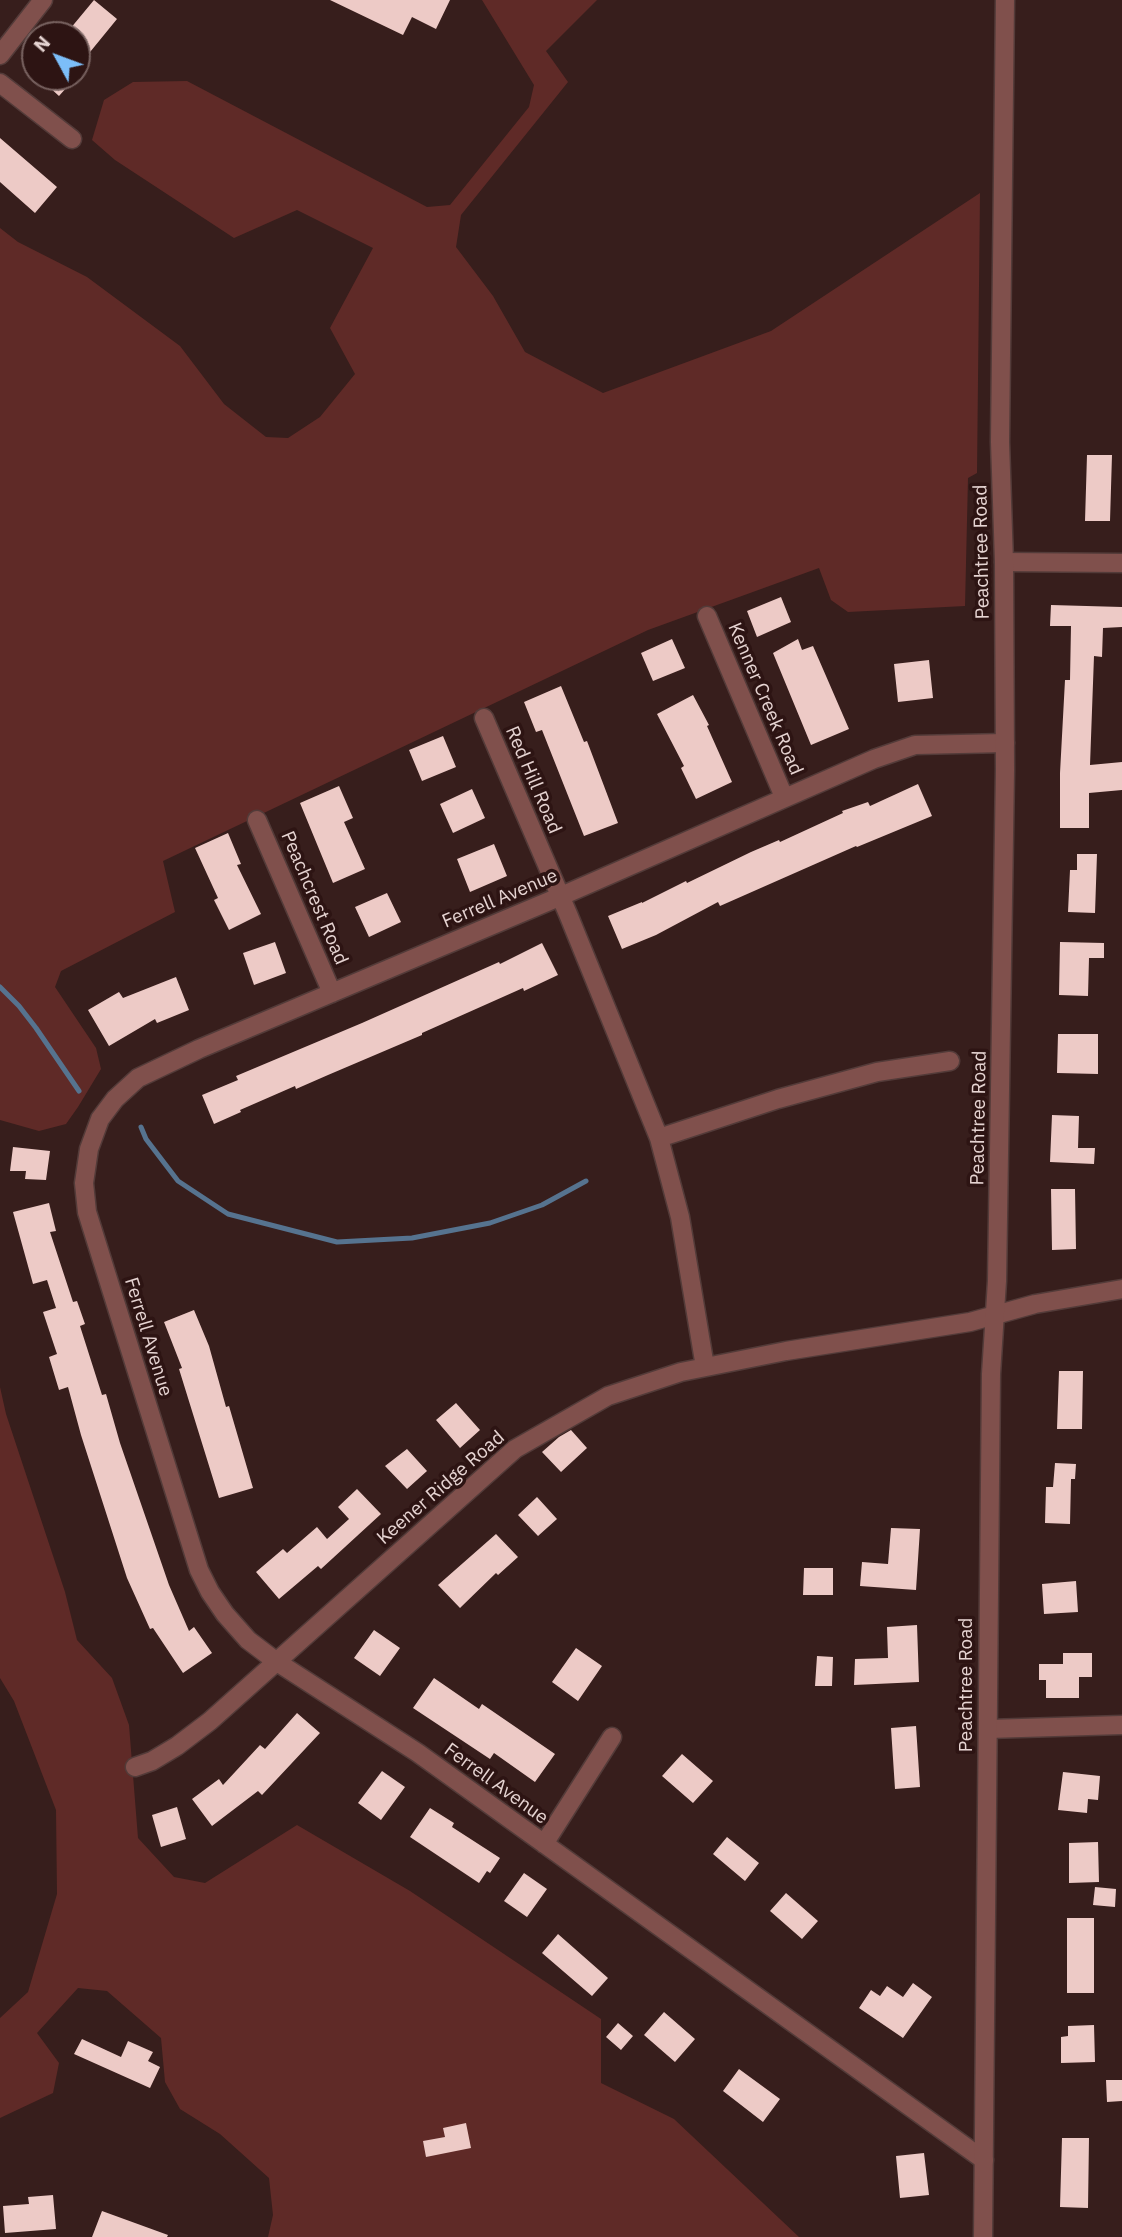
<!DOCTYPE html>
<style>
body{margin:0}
#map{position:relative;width:1122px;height:2237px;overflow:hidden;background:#371e1c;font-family:"IBM Plex Sans",sans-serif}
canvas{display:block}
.north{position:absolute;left:21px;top:21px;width:70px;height:70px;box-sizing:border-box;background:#2d1413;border:2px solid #77615f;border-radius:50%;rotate:311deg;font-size:19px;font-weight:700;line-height:28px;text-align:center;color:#e6d4d2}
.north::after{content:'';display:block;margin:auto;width:24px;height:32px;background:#7cbef9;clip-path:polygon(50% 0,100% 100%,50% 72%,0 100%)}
</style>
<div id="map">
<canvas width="1122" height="2237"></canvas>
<div class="north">N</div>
</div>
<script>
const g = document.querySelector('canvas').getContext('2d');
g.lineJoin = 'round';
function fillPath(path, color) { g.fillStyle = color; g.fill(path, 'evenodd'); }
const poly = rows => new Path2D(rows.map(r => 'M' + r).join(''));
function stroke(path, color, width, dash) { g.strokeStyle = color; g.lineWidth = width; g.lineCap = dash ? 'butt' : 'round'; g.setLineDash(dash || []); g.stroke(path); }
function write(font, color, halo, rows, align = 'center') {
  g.font = font + ' "IBM Plex Sans",sans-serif'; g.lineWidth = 7; g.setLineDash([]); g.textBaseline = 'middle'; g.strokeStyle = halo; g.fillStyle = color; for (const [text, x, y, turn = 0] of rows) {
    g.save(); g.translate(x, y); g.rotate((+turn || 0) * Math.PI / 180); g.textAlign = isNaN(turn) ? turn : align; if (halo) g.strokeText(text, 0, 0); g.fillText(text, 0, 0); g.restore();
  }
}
const green = poly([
 [482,0,597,0,546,51,568,82,461,215,456,247,493,296,525,352,603,393,771,331,980,193,977,473,968,478,965,606,848,612,831,600,819,568,648,630,163,861,175,912,61,971,55,987,96,1048,101,1069,78,1107,66,1124,39,1131,0,1120,0,228,18,242,87,277,180,346,224,404,266,437,288,438,320,417,355,374,330,328,373,248,297,210,234,238,115,160,92,140,104,100,133,82,187,81,427,207,450,205,529,107,534,85],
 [0,1387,6,1414,65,1592,77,1640,112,1678,129,1725,138,1838,174,1877,205,1883,297,1825,410,1891,601,2019,601,2083,674,2119,799,2237,268,2237,273,2215,269,2178,220,2134,180,2109,165,2082,161,2038,107,1991,78,1988,37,2033,59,2063,53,2093,0,2118,0,2018,28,1992,57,1894,56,1810,14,1701,0,1678]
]);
const stream = poly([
 [0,987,19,1006,36,1028,79,1091],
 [141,1127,146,1139,178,1181,228,1214,337,1242,412,1238,490,1223,542,1205,586,1181]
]);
const building = poly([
 [94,0,117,19,77,68,77,35,65,35],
 [330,0,450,0,436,29,412,17,403,35],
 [38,77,76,77,59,96],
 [0,138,57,187,35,213,0,182],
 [1087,455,1112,455,1110,521,1085,521],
 [781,597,791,622,757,637,747,611],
 [1051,605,1122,607,1122,627,1103,628,1102,657,1094,656,1090,765,1122,762,1122,790,1089,793,1089,828,1060,828,1060,773,1065,680,1070,680,1071,626,1050,626],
 [672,639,685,668,653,681,641,653],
 [798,639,802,650,813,646,849,729,811,745,773,653],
 [929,660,933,698,898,702,894,664],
 [561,686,584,742,587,741,618,823,584,836,542,730,536,732,524,702],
 [693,695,709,725,707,726,732,782,696,799,681,768,684,766,657,714],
 [443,736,456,767,422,781,409,750],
 [918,784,932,816,857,847,856,846,720,906,718,902,656,935,622,949,608,916,642,902,642,903,686,881,687,883,751,852,779,840,780,842,843,813,842,811,868,802,870,806],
 [339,786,353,818,344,822,365,869,333,883,300,803],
 [472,789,485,818,453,833,440,804],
 [228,833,241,864,237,865,261,914,229,930,214,900,218,898,195,848],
 [494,844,507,876,470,892,457,859],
 [1077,854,1097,854,1095,913,1068,912,1070,870,1077,870],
 [387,893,401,922,369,937,355,907],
 [275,942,286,973,254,985,243,953],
 [1060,942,1104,943,1104,958,1089,958,1088,996,1059,995],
 [542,943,558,975,524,991,523,988,422,1033,422,1035,328,1075,296,1089,295,1086,240,1110,241,1112,214,1124,202,1095,238,1080,236,1076,362,1023,499,962,500,964],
 [176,977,189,1010,157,1023,155,1019,109,1046,88,1010,119,992,123,998],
 [1058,1034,1098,1034,1098,1074,1057,1073],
 [1052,1115,1079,1116,1078,1148,1095,1148,1094,1164,1050,1162],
 [13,1147,50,1151,46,1180,25,1179,26,1171,10,1171],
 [1051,1189,1075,1189,1076,1249,1052,1250],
 [49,1203,56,1231,50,1232,73,1302,77,1301,85,1324,80,1326,102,1395,106,1394,120,1443,169,1585,189,1631,194,1627,212,1653,183,1673,153,1628,150,1629,127,1578,81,1435,68,1387,59,1390,49,1357,57,1354,43,1312,56,1308,47,1280,33,1284,13,1212],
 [194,1310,209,1346,226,1407,229,1406,253,1488,219,1498,179,1369,182,1368,164,1322],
 [1059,1371,1083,1371,1082,1429,1057,1429],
 [456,1403,480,1430,460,1448,436,1420],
 [571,1430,587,1448,561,1472,542,1452,559,1437],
 [407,1449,427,1471,407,1489,385,1466],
 [1055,1463,1076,1464,1075,1479,1071,1479,1070,1524,1045,1523,1046,1487,1053,1487],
 [357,1489,381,1514,321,1569,318,1566,279,1599,256,1572,283,1549,287,1553,317,1527,327,1539,349,1519,338,1507],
 [537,1497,557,1519,538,1536,518,1515],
 [891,1528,920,1529,916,1590,860,1586,862,1562,888,1564],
 [496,1534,518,1557,498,1575,496,1573,460,1608,438,1585],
 [804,1568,833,1568,833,1595,803,1595],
 [1076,1581,1078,1612,1044,1614,1042,1584],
 [917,1625,919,1682,854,1685,855,1659,888,1658,887,1627],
 [374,1630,400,1648,380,1676,354,1658],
 [576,1648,602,1666,578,1701,552,1682],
 [1063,1653,1092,1653,1092,1677,1079,1677,1079,1698,1046,1698,1046,1680,1039,1680,1039,1664,1063,1664],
 [817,1656,833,1657,832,1686,815,1686],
 [434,1678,479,1709,482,1704,555,1754,535,1782,494,1753,490,1759,413,1708],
 [297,1713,320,1733,262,1795,258,1791,212,1826,192,1799,219,1779,223,1785,260,1745,265,1749],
 [916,1726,920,1787,895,1789,891,1728],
 [682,1754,713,1781,693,1803,662,1776],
 [382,1771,405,1787,381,1820,358,1803],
 [1063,1772,1100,1776,1098,1800,1088,1799,1087,1813,1058,1810],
 [177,1807,186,1839,161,1847,152,1815],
 [430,1808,454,1823,452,1827,500,1858,490,1873,487,1871,479,1883,410,1837],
 [727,1837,759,1863,745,1881,713,1854],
 [1098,1842,1099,1882,1069,1883,1069,1843],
 [524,1873,547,1889,527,1917,504,1901],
 [1095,1887,1116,1889,1115,1907,1093,1905],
 [786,1893,818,1921,802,1939,770,1911],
 [1067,1918,1094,1918,1094,1993,1067,1993],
 [558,1934,608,1978,592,1996,542,1953],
 [913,1983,932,1997,903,2038,859,2008,871,1990,880,1996,887,1986,903,1997],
 [664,2012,695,2039,675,2062,644,2035],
 [618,2023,633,2036,621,2050,606,2037],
 [1094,2025,1095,2062,1061,2063,1061,2037,1068,2036,1068,2026],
 [82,2039,121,2057,128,2041,153,2052,148,2061,160,2067,150,2088,74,2054],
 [739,2069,780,2099,763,2122,723,2091],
 [1106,2080,1122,2080,1122,2101,1107,2102],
 [466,2123,471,2148,426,2157,423,2141,445,2137,443,2128],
 [1062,2138,1089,2138,1088,2208,1060,2207],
 [924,2153,929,2195,900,2198,896,2156],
 [53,2195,56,2229,5,2233,3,2206,29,2204,28,2197],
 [102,2211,168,2235,167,2237,92,2237]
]);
const minor = poly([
 [0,55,43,0],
 [0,83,72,139],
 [1004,562,1122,563],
 [707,616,784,797],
 [484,718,568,914,659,1138,680,1217,705,1367],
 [257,820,332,993],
 [659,1138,778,1099,877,1072,950,1061],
 [988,1729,1122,1725],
 [135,1767,152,1761,177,1746,210,1721,515,1449,608,1396,681,1372,786,1351,970,1322,1035,1304,1122,1289],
 [544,1844,612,1737],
 [984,2160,418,1753,277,1662,248,1640,225,1614,210,1592,199,1570,87,1212,84,1183,89,1149,100,1119,115,1099,138,1078,199,1049,559,897,874,759,915,745,1005,743]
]);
const tertiary = poly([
 [983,2237,991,1374,997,1281,1005,770,1004,562,1000,442,1005,0]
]);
const streetNames = [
 ["Peachtree Road",982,552,-91],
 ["Kenner Creek Road",765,699,67],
 ["Red Hill Road",533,780,67],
 ["Peachcrest Road",314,898,67],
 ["Ferrell Avenue",500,899,-23],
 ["Peachtree Road",979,1118,-89],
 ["Ferrell Avenue",148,1337,73],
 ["Keener Ridge Road",441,1488,-41],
 ["Peachtree Road",967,1685,-90],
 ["Ferrell Avenue",496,1784,36]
];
fillPath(green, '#5f2a27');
stroke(stream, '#56738f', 5);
fillPath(building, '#edcac6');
stroke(minor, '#533b39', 21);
stroke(tertiary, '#533b39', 21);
stroke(minor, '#80504c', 18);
stroke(tertiary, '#80504c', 18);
write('19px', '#e6d4d2', '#2d1413', streetNames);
</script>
